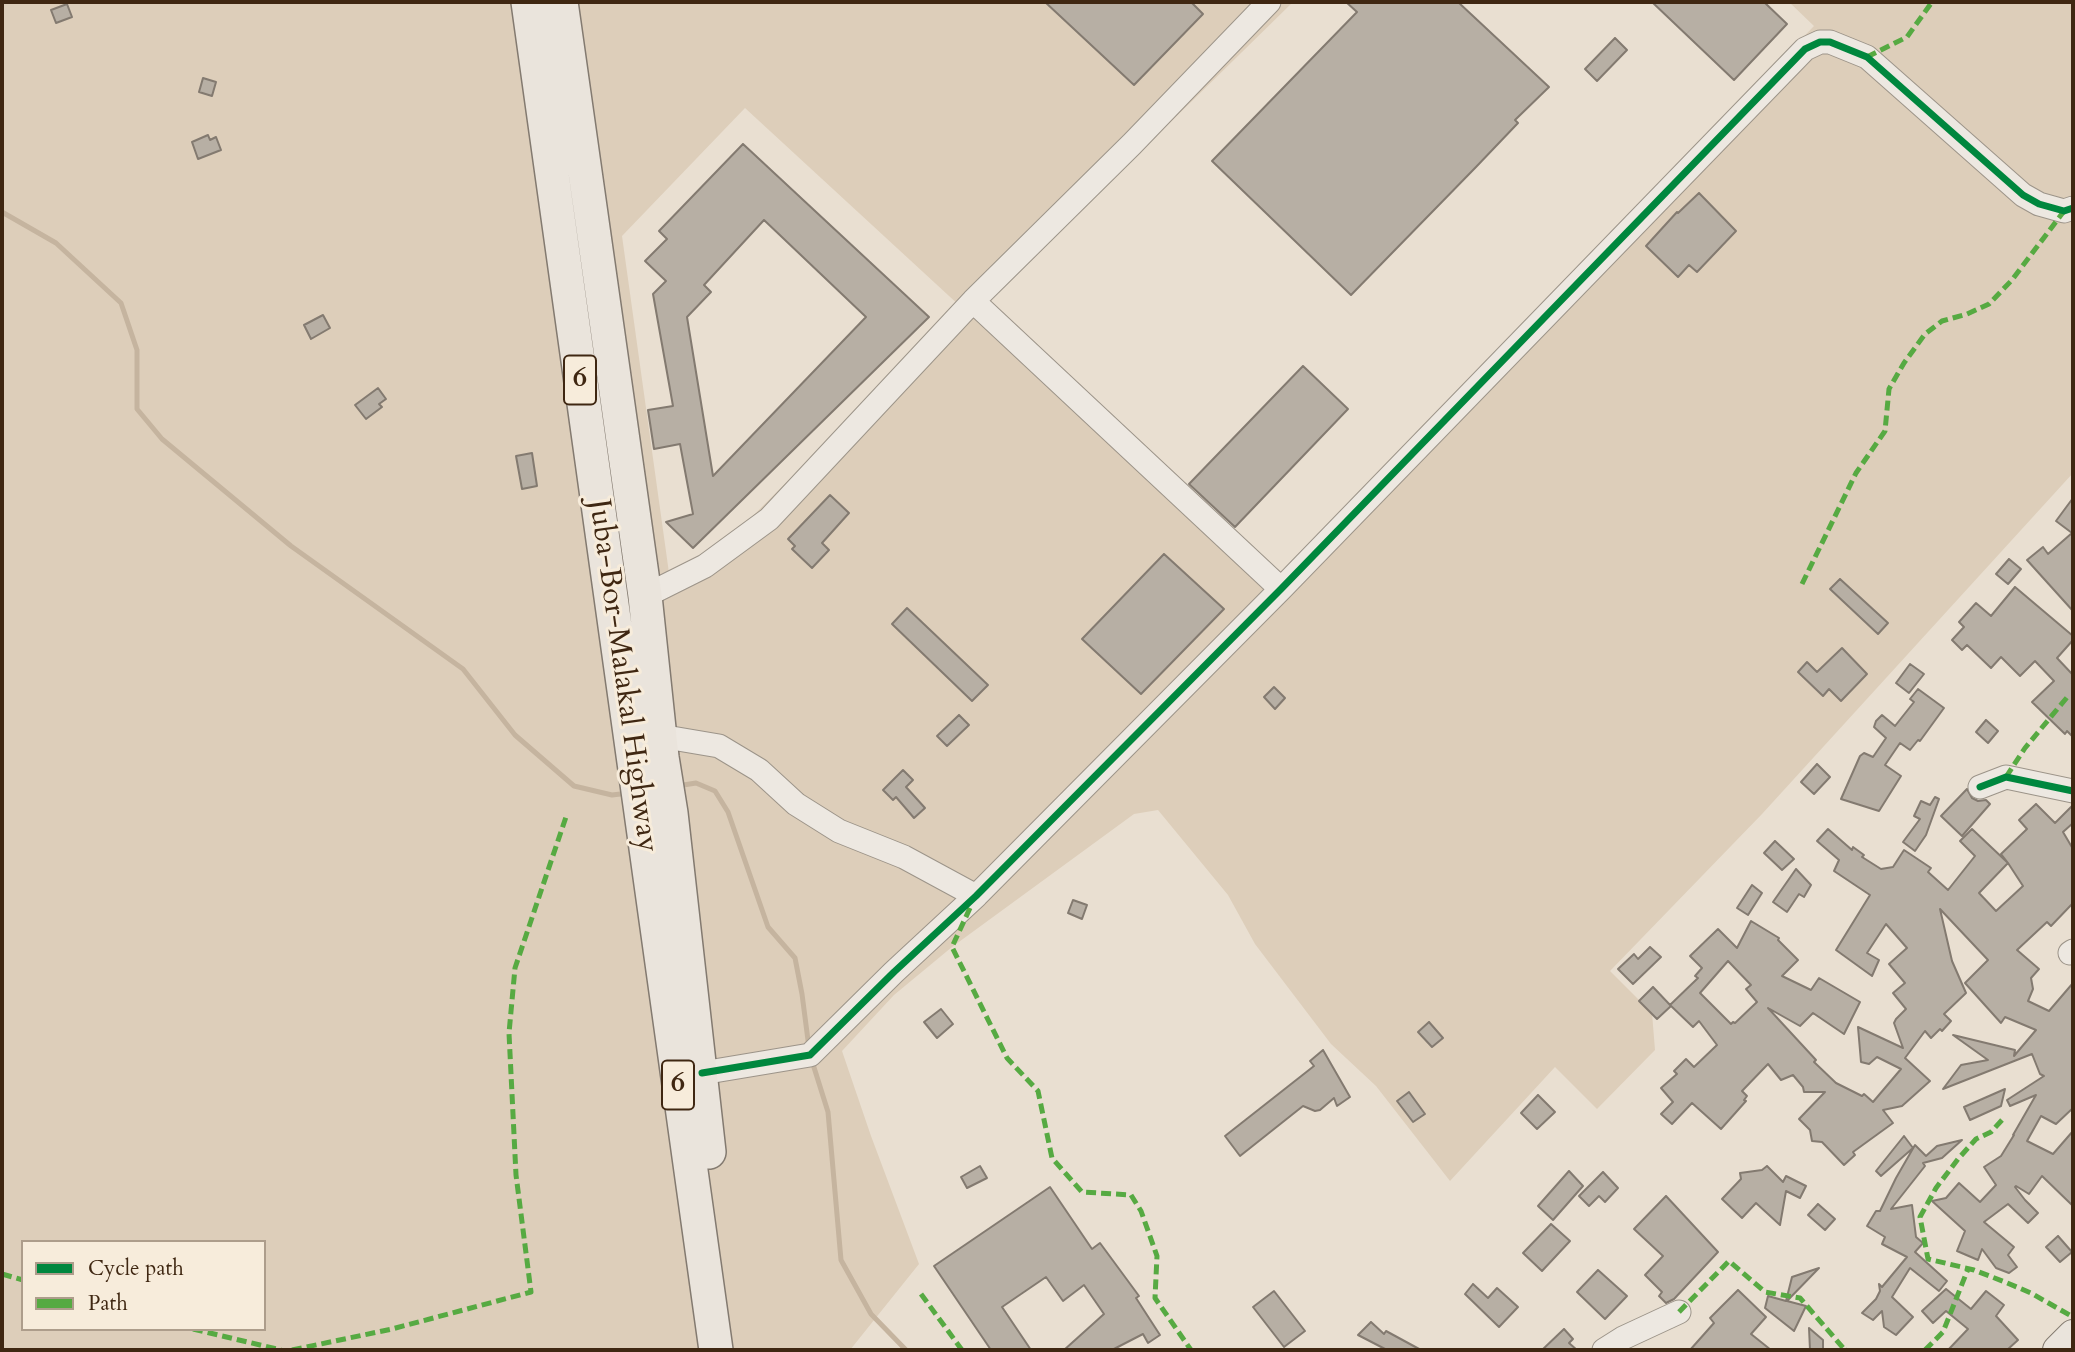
<!DOCTYPE html>
<style>
body{margin:0}
#map{position:relative;width:2075px;height:1352px;overflow:hidden;background:#e9dfd1;font-family:Cardo,serif}
canvas{display:block}
.frame{position:absolute;inset:0;border:4px solid #3f2712;pointer-events:none}
.legend{position:absolute;left:21px;top:1240px;width:245px;height:91px;box-sizing:border-box;background:#f7ecdb;border:2px solid #ad9d8b;margin:0;padding:9px 12px;list-style:none;font-size:21px;color:#3f2712}
.legend li{display:flex;align-items:center;gap:14px;height:35px}
.legend b{width:35px;border:2px solid #ad9d8b}
</style>
<div id="map">
<canvas width="2075" height="1352"></canvas>
<div class="frame"></div>
<ul class="legend">
<li><b style="height:9px;background:#00873e"></b>Cycle path</li>
<li><b style="height:9px;background:#56aa42"></b>Path</li>
</ul>
</div>
<script>
const g = document.querySelector('canvas').getContext('2d');
g.lineJoin = 'round';
function fillPath(path, color) { g.fillStyle = color; g.fill(path, 'evenodd'); }
const poly = rows => new Path2D(rows.map(r => 'M' + r).join(''));
function stroke(path, color, width, dash) { g.strokeStyle = color; g.lineWidth = width; g.lineCap = dash ? 'butt' : 'round'; g.setLineDash(dash || []); g.stroke(path); }
function write(font, color, halo, rows, align = 'center') {
  g.font = font + ' Cardo,serif'; g.lineWidth = 6; g.setLineDash([]); g.textBaseline = 'middle'; g.strokeStyle = halo; g.fillStyle = color; for (const [text, x, y, turn = 0] of rows) {
    g.save(); g.translate(x, y); g.rotate((+turn || 0) * Math.PI / 180); g.textAlign = isNaN(turn) ? turn : align; if (halo) g.strokeText(text, 0, 0); g.fillText(text, 0, 0); g.restore();
  }
}
const green = poly([
 [2,2,1293,2,985,304,1279,582,1814,26,1789,2,2073,2,2073,473,1762,814,1610,971,1652,1013,1655,1050,1597,1109,1555,1067,1450,1181,1376,1086,1331,1044,1255,944,1228,895,1158,810,1134,814,952,947,894,995,842,1051,871,1136,919,1264,850,1350,2,1350],
 [745,108,961,307,704,565,669,573,622,236],
 [23,1242,264,1242,264,1329,23,1329]
]);
const stream = poly([
 [2,212,56,243,121,303,137,350,137,409,162,439,291,546,463,669,515,735,574,786,612,795,629,793],
 [677,786,696,783,715,791,728,812,768,927,795,958,802,994,809,1048],
 [812,1061,828,1112,841,1260,871,1314,906,1350]
]);
const building = poly([
 [1045,2,1191,2,1203,14,1134,85,1045,2],
 [1346,2,1458,2,1549,87,1515,120,1518,123,1476,167,1351,295,1212,161,1357,12,1346,2],
 [1652,2,1764,2,1787,24,1734,80,1652,2],
 [67,4,72,17,56,23,51,10,67,4],
 [1615,38,1627,50,1597,81,1585,69,1615,38],
 [203,78,216,82,212,96,199,92,203,78],
 [208,135,210,140,216,137,221,150,198,159,192,142,208,135],
 [743,144,929,317,693,548,666,522,693,514,680,444,654,449,648,410,673,406,653,294,666,281,645,261,667,239,659,231,743,144],
 [764,220,866,317,713,476,687,317,711,292,704,285,764,220],
 [1699,193,1736,231,1697,272,1689,265,1678,277,1646,246,1677,212,1678,213,1699,193],
 [323,315,330,328,311,339,304,325,323,315],
 [1303,366,1348,409,1235,527,1189,484,1303,366],
 [378,388,386,399,379,404,382,407,366,419,355,405,378,388],
 [532,453,537,486,522,489,516,456,532,453],
 [830,495,849,513,822,543,829,550,812,568,792,549,795,546,788,539,830,495],
 [2073,498,2073,611,2027,560,2043,547,2048,554,2072,533,2056,521,2073,498],
 [1164,554,1224,609,1141,694,1082,639,1164,554],
 [2009,559,2021,569,2008,584,1996,574,2009,559],
 [1840,579,1888,623,1878,634,1830,589,1840,579],
 [2015,587,2073,636,2073,640,2057,658,2073,675,2073,737,2067,731,2065,734,2032,702,2054,681,2035,661,2020,676,2001,657,1991,668,1967,645,1962,650,1952,640,1964,627,1959,622,1976,603,1991,616,2015,587],
 [907,608,988,685,972,701,892,624,907,608],
 [1842,648,1867,674,1841,701,1829,689,1823,696,1798,672,1807,662,1817,672,1842,648],
 [1910,664,1924,674,1909,693,1896,683,1910,664],
 [1274,687,1285,698,1275,709,1264,697,1274,687],
 [1918,689,1944,708,1920,741,1918,740,1910,750,1900,743,1885,765,1901,776,1879,811,1841,799,1860,756,1864,753,1873,757,1886,738,1874,727,1876,721,1882,715,1895,726,1914,702,1910,699,1918,689],
 [959,715,969,725,947,746,937,736,959,715],
 [1986,720,1998,731,1988,743,1976,732,1986,720],
 [1817,764,1830,777,1814,794,1801,782,1817,764],
 [903,770,913,780,906,787,925,808,914,818,896,797,893,800,883,790,903,770],
 [1967,789,1972,798,1978,801,1986,800,1990,804,1962,836,1941,816,1967,789],
 [1935,797,1939,799,1926,835,1915,851,1903,842,1920,819,1914,816,1921,801,1930,805,1935,797],
 [2036,804,2055,823,2073,805,2073,823,2063,832,2073,849,2073,903,2051,926,2047,922,2017,950,2039,969,2031,978,2033,989,2028,1001,2049,1011,2073,983,2073,1108,2056,1124,2041,1116,2027,1141,2053,1154,2073,1131,2073,1206,2042,1176,2029,1194,2016,1186,2015,1187,2025,1200,2038,1213,2028,1223,2008,1204,1984,1222,2014,1247,2008,1255,2017,1267,2009,1273,1996,1268,1982,1249,1978,1260,1957,1251,1965,1231,1932,1201,1946,1198,1959,1183,1980,1202,1996,1185,1984,1167,2001,1156,2014,1135,2013,1135,2036,1095,2010,1106,2007,1100,2044,1076,2040,1074,2032,1054,1943,1089,1961,1065,1988,1060,1953,1035,2015,1050,2014,1056,2036,1030,2005,1017,2001,1023,1965,983,1988,960,1940,909,1952,961,1966,993,1944,1014,1951,1021,1942,1031,1940,1029,1931,1038,1925,1031,1905,1058,1930,1081,1902,1106,1883,1110,1893,1123,1853,1152,1855,1155,1844,1165,1822,1142,1812,1141,1810,1130,1799,1119,1825,1092,1804,1092,1803,1087,1793,1075,1781,1080,1768,1064,1742,1091,1747,1096,1744,1100,1746,1101,1721,1129,1692,1103,1672,1124,1661,1114,1673,1102,1661,1088,1677,1074,1674,1071,1686,1059,1694,1067,1717,1045,1699,1021,1693,1027,1670,1005,1698,978,1695,976,1702,968,1690,956,1718,929,1737,948,1751,921,1779,938,1778,940,1798,960,1782,976,1811,990,1819,978,1860,1002,1844,1034,1813,1013,1800,1026,1768,1008,1816,1060,1814,1062,1836,1083,1862,1096,1864,1094,1873,1102,1901,1069,1877,1057,1869,1064,1861,1062,1858,1027,1903,1048,1894,1023,1896,1019,1906,1009,1893,993,1905,983,1889,964,1907,948,1886,924,1867,953,1879,960,1872,976,1836,950,1870,895,1834,871,1839,860,1817,841,1828,829,1852,850,1853,847,1864,855,1862,857,1881,869,1893,867,1904,850,1931,868,1928,872,1948,890,1975,856,1960,841,1972,829,2008,863,2001,854,2027,829,2019,820,2036,804],
 [2008,863,2023,886,1996,911,1979,893,2008,863],
 [1728,961,1751,985,1746,989,1757,1002,1735,1023,1733,1022,1731,1024,1700,993,1728,961],
 [1775,841,1794,859,1782,870,1764,853,1775,841],
 [1796,869,1811,885,1804,897,1799,894,1787,912,1773,902,1796,869],
 [1752,885,1762,893,1748,915,1737,908,1752,885],
 [1073,900,1087,905,1082,919,1068,913,1073,900],
 [1650,947,1661,957,1633,984,1618,969,1634,954,1638,959,1650,947],
 [1653,987,1671,1006,1657,1019,1639,1001,1653,987],
 [941,1009,953,1024,937,1038,924,1022,941,1009],
 [1429,1022,1443,1038,1432,1047,1418,1032,1429,1022],
 [1323,1050,1350,1097,1337,1106,1334,1098,1320,1110,1315,1111,1303,1106,1240,1156,1225,1136,1314,1066,1310,1061,1323,1050],
 [2005,1089,2001,1106,1970,1120,1964,1107,2005,1089],
 [1409,1092,1425,1114,1413,1122,1397,1101,1409,1092],
 [1538,1095,1555,1112,1537,1129,1521,1113,1538,1095],
 [1904,1136,1913,1148,1881,1176,1876,1171,1904,1136],
 [1962,1140,1942,1158,1923,1163,1925,1166,1891,1209,1912,1205,1916,1237,1923,1243,1915,1252,1947,1281,1939,1291,1910,1268,1892,1297,1913,1317,1896,1335,1884,1327,1882,1311,1873,1320,1862,1313,1876,1299,1880,1291,1879,1284,1882,1287,1907,1257,1882,1244,1885,1237,1867,1226,1876,1211,1880,1211,1896,1178,1915,1145,1926,1156,1937,1146,1962,1140],
 [980,1166,987,1178,967,1188,961,1177,980,1166],
 [1767,1166,1783,1182,1786,1176,1806,1186,1800,1198,1786,1191,1780,1225,1756,1203,1742,1218,1722,1199,1741,1179,1740,1173,1762,1170,1767,1166],
 [1569,1171,1583,1186,1553,1220,1538,1206,1569,1171],
 [1603,1172,1618,1188,1605,1202,1599,1196,1589,1206,1579,1196,1603,1172],
 [1050,1187,1092,1249,1100,1243,1139,1296,1136,1298,1160,1335,1148,1343,1143,1334,1112,1350,1064,1350,1104,1314,1084,1285,1063,1301,1046,1277,1002,1307,1031,1350,991,1350,934,1266,1050,1187],
 [1666,1196,1718,1252,1674,1299,1666,1303,1659,1296,1662,1292,1645,1275,1663,1256,1634,1229,1666,1196],
 [1818,1204,1835,1219,1825,1230,1808,1215,1818,1204],
 [1551,1224,1570,1241,1542,1271,1523,1253,1551,1224],
 [2058,1236,2072,1252,2060,1262,2046,1247,2058,1236],
 [1819,1268,1787,1301,1806,1306,1794,1331,1765,1308,1768,1296,1786,1301,1792,1277,1819,1268],
 [1598,1270,1627,1296,1605,1319,1577,1292,1598,1270],
 [1473,1284,1488,1298,1497,1288,1518,1307,1499,1327,1465,1294,1473,1284],
 [1946,1289,1971,1309,1986,1291,2004,1305,1996,1316,2018,1340,2007,1350,1948,1350,1968,1329,1946,1311,1933,1323,1922,1311,1946,1289],
 [1738,1290,1766,1317,1751,1334,1771,1350,1690,1350,1714,1323,1710,1318,1738,1290],
 [1274,1291,1305,1331,1284,1347,1253,1307,1274,1291],
 [1371,1322,1384,1334,1386,1331,1421,1350,1387,1350,1358,1335,1371,1322],
 [1809,1328,1823,1340,1823,1349,1810,1350,1809,1328],
 [1564,1329,1573,1339,1569,1343,1577,1350,1542,1350,1564,1329]
]);
const minor = poly([
 [973,301,1281,589],
 [645,596,705,566,769,519,973,301,1132,144,1269,2],
 [660,736,719,746,759,770,796,804,839,831,904,857,976,896],
 [1980,787,2006,777,2073,791],
 [2070,953,2073,951],
 [702,1073,810,1055,894,972,976,896,1281,589,1805,49,1820,42,1830,42,1867,57,2023,195,2039,204,2064,211,2073,208],
 [1604,1350,1623,1338,1679,1312]
]);
const major = poly([
 [2058,1350,2073,1335]
]);
const highway = poly([
 [528,2,716,1350],
 [561,2,645,596,662,757,671,813,709,1152]
]);
const quiet = poly([
 [1867,57,1907,37,1932,2],
 [1802,584,1856,473,1885,431,1889,389,1904,363,1925,334,1942,321,1967,314,1989,304,2012,280,2064,211],
 [2006,777,2025,748,2069,695],
 [970,908,952,947,1007,1058,1038,1091,1052,1158,1082,1192,1131,1195,1141,1211,1157,1256,1155,1298,1191,1350],
 [2002,1120,1991,1132,1976,1139,1958,1159,1936,1188,1920,1217,1928,1259,1974,1270,2005,1282,2031,1293,2073,1317],
 [2,1274,23,1280],
 [921,1294,962,1350],
 [1679,1312,1729,1261,1765,1292,1800,1298,1845,1350,1847,1350],
 [193,1329,281,1350],
 [292,1350,392,1329,531,1292,516,1175,509,1033,515,968,567,814],
 [1925,1350,1943,1332,1968,1269]
]);
const cycleway = poly([
 [1980,787,2006,777,2073,791],
 [702,1073,810,1055,894,972,976,896,1281,589,1805,49,1820,42,1830,42,1867,57,2023,195,2039,204,2064,211,2073,208]
]);
const shields = [
 [580,380,32],
 [678,1085,32]
];
const shieldNames = [
 ["6",580,380],
 ["6",678,1085]
];
const streetNames = [
 ["Juba-Bor-Malakal Highway",622,676,82]
];
fillPath(green, '#ddceba');
stroke(stream, '#c5b49f', 5);
fillPath(building, '#b7afa4');
stroke(building, '#837a70', 2);
stroke(minor, '#9c9489', 25);
stroke(major, '#837a70', 32);
stroke(highway, '#837a70', 36);
stroke(minor, '#ede8e1', 23);
stroke(major, '#eae4dc', 30);
stroke(highway, '#eae4dc', 33);
stroke(quiet, '#56aa42', 5, [10, 5]);
stroke(cycleway, '#00873e', 7);
for (const [x, y, w] of shields) { const box = new Path2D(); box.roundRect(x - w / 2, y - 24.5, w, 49, 5); g.fillStyle = '#f7ecdb'; g.fill(box); stroke(box, '#3f2712', 2); }
write('bold 28px', '#3f2712', null, shieldNames);
write('30px', '#3f2712', '#f7ecdb', streetNames);
</script>
